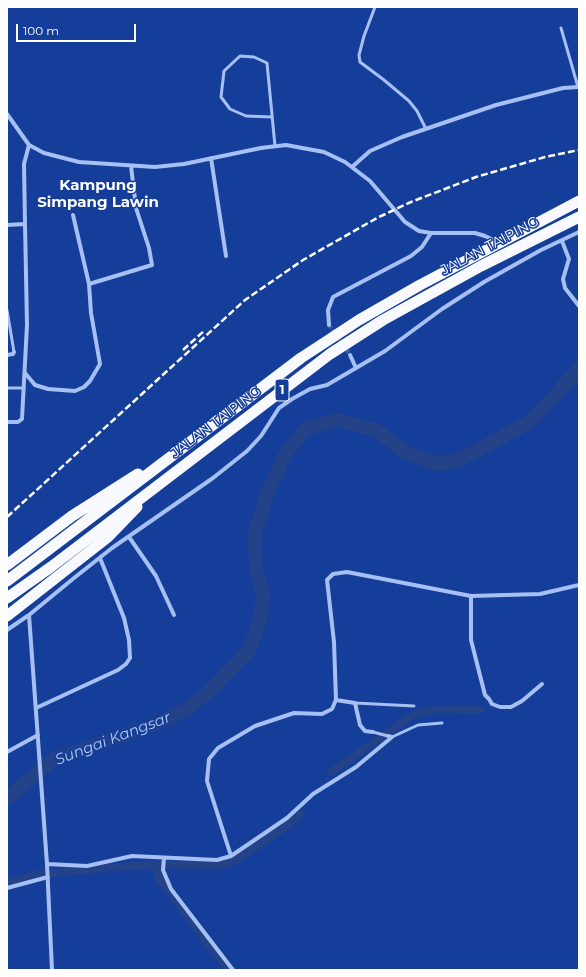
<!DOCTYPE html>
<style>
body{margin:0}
#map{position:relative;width:586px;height:977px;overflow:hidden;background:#143e99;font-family:Montserrat,sans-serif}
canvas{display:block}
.frame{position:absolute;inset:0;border:8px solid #fff;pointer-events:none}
.scale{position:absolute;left:16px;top:24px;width:120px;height:18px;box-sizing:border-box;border:2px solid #fff;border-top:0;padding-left:5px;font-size:12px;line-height:14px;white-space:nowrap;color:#fff;-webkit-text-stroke:3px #143e99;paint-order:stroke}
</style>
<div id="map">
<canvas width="586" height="977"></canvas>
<div class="frame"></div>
<div class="scale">100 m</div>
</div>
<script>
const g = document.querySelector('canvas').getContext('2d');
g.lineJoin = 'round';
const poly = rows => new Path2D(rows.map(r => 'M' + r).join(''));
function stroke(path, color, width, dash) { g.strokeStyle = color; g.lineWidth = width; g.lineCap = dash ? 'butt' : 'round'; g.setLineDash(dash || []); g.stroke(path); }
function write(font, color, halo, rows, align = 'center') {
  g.font = font + ' Montserrat,sans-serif'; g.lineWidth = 3; g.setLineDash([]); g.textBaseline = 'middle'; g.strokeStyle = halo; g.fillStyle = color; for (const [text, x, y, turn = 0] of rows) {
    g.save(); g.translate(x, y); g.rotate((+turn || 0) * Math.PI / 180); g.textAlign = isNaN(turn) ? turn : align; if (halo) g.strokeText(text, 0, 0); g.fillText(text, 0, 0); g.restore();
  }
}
const canal = poly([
 [331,772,413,715,436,709,480,710],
 [154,865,160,880,228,970],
 [7,884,34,875,115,867,154,865,220,865,236,860,283,829,301,814]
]);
const river = poly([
 [7,798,54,759,156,724,187,709,210,691,248,652,260,621,263,594,257,573,254,537,266,497,285,454,306,429,338,420,376,430,405,452,436,464,457,461,530,422,579,369]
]);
const minorTunnel = poly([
 [329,325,350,355]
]);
const service = poly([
 [375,7,364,36,359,55,360,62,384,80,409,101,417,111,426,129],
 [561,28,578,87],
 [272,117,246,116,230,109,221,97,224,71,240,56,254,57,267,63,275,146],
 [7,310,14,352],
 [7,388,24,388],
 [355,703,414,706],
 [373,732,388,736],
 [392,737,418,725,442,723]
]);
const minor = poly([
 [7,114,29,145,44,153,79,162,155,167,184,164,261,148,286,145,324,152,345,162,370,181,405,222,419,231,431,233,475,233,485,236,498,242],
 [211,158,226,256],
 [352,167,370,151,402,137,496,105,563,88,579,87],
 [73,215,89,284],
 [7,225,25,224,24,164,29,145],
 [562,241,569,259,563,279,565,288,579,306],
 [329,325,328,310,333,297,411,256,422,247,431,233],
 [7,355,13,354,14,352],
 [350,355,356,368],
 [25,373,35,385,48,389,75,391,84,387,90,381,100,364,91,313,89,284,152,265,149,248,136,208,131,166],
 [7,422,18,422,22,419,27,325,25,224],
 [129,537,156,576,174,615],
 [471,596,471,640,485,695,489,699,492,704,500,707,511,707,522,701,542,684],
 [29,615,47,864,52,970],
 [7,630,29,615,74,578,112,548,213,478,247,451,261,436,279,408,292,399,310,389,327,385,385,351,442,309,484,282,541,250,579,232],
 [336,700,334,642,327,580,333,574,347,572,471,596,540,594,579,585],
 [36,708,118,670,126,664,130,658,129,640,124,618,100,558],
 [7,752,38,735],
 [231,856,207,781,209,759,218,748,255,726,294,713,322,714,332,709,336,700,355,703,360,725,365,731,373,732],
 [164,858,163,870,171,889,233,970],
 [47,864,87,866,132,856,217,860,231,856,287,818,313,794,356,767,392,737,388,736],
 [7,888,48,877]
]);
const trunk = poly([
 [7,565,72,516,138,474],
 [7,581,301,358,359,320,420,285,579,201],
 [7,598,51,567,330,354,383,320,481,266,579,217],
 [7,616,108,537,137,507]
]);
const rail = poly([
 [183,350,205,330],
 [7,517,245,300,303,260,377,218,411,202,476,177,545,157,579,150]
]);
const shields = [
 [282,390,14]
];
const shieldNames = [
 ["1",282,390]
];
const streetNames = [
 ["JALAN TAIPING",490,246,-28],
 ["JALAN TAIPING",216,422,-37]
];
const neighbourhoodNames = [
 ["Kampung",98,186],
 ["Simpang Lawin",98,203]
];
const waterNames = [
 ["Sungai Kangsar",113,739,-21]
];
stroke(canal, '#234287', 8);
stroke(river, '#234287', 14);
stroke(minorTunnel, '#375ba8', 4, [4, 2]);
stroke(service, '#a7c0f3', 3);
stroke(minor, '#a7c0f3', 4);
stroke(trunk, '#f9faff', 11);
stroke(rail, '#fff', 2.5, [7, 3]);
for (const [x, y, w] of shields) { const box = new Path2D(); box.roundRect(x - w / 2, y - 11, w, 22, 3); g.fillStyle = '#143e99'; g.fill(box); stroke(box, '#fff', 1); }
write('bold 13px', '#fff', null, shieldNames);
write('14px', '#fff', '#143e99', streetNames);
write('bold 15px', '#fff', '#143e99', neighbourhoodNames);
write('italic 15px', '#b3cbf9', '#143e99', waterNames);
</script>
